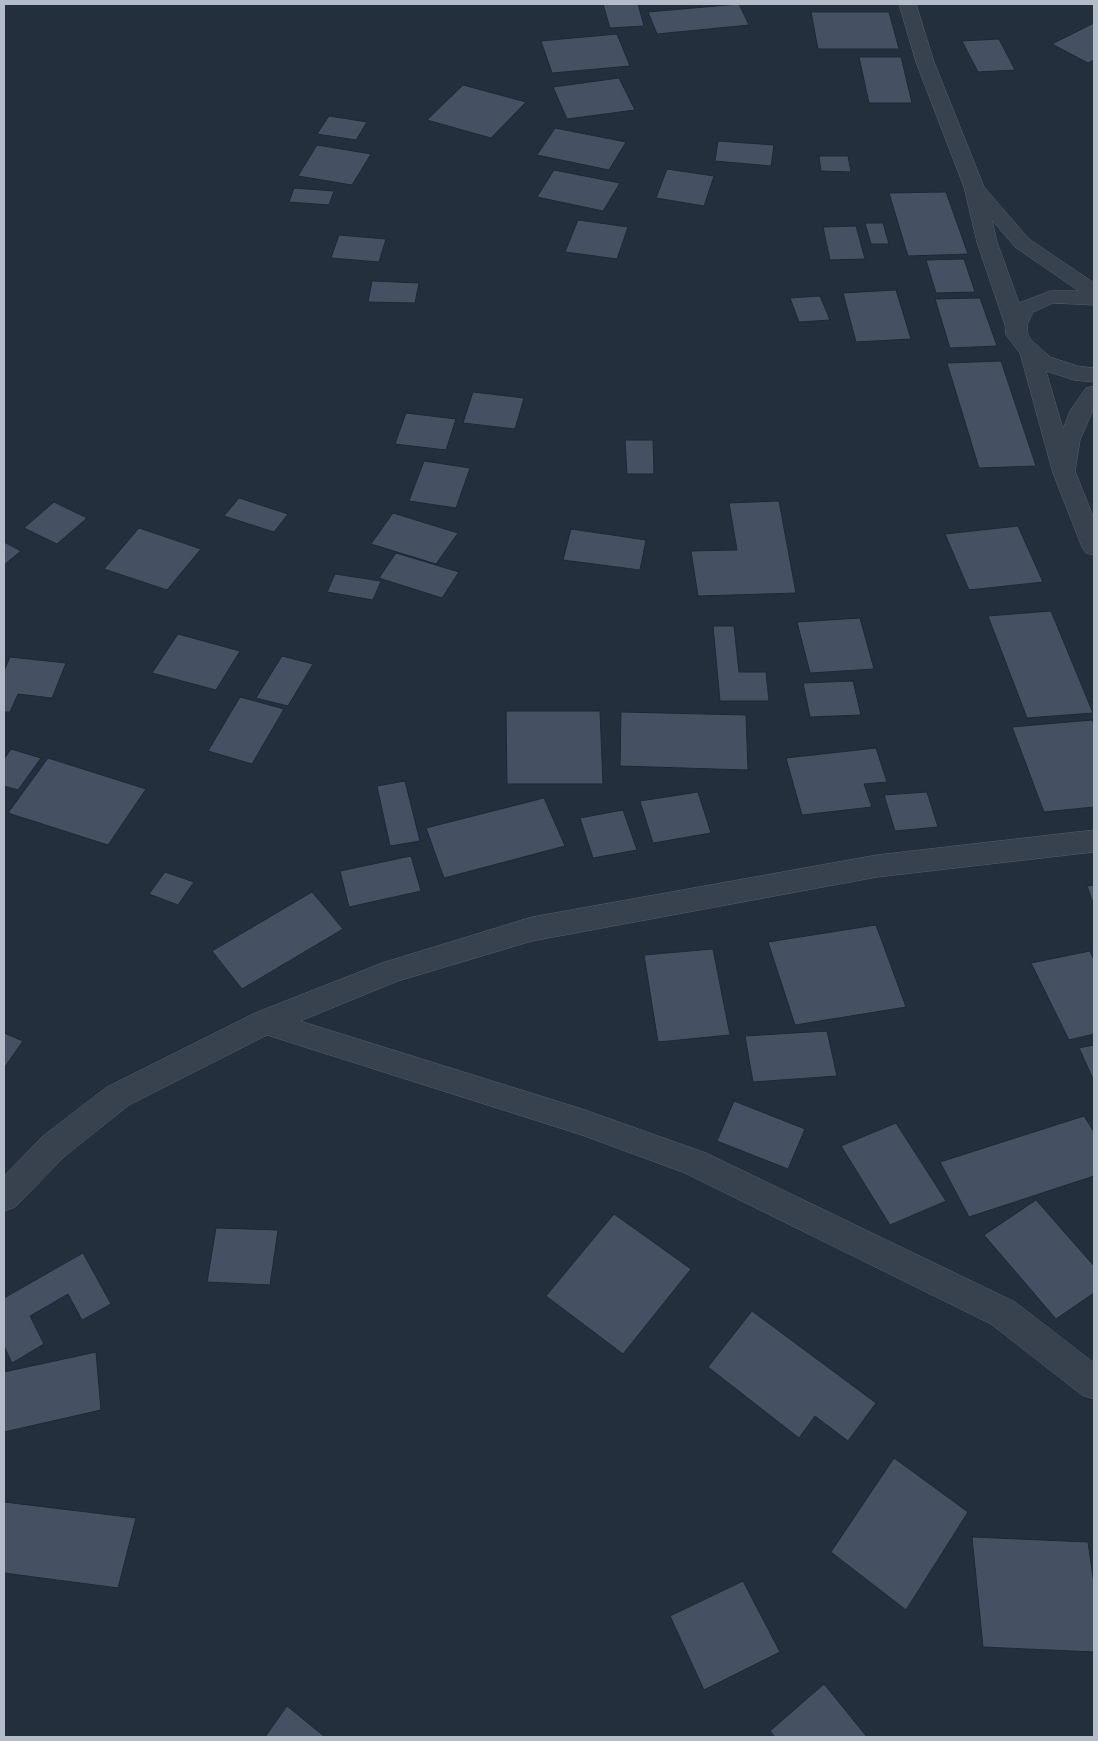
<!DOCTYPE html>
<style>
body{margin:0}
#map{position:relative;width:1098px;height:1741px;overflow:hidden;background:#242f3e;font-family:Arial,sans-serif}
canvas{display:block}
.frame{position:absolute;inset:0;border:5px solid #b4bcc9;pointer-events:none}
</style>
<div id="map">
<canvas width="1098" height="1741"></canvas>
<div class="frame"></div>
</div>
<script>
const g = document.querySelector('canvas').getContext('2d');
g.lineJoin = 'round';
function fillPath(path, color) { g.fillStyle = color; g.fill(path, 'evenodd'); }
const poly = rows => new Path2D(rows.map(r => 'M' + r).join(''));
function stroke(path, color, width, dash) { g.strokeStyle = color; g.lineWidth = width; g.lineCap = dash ? 'butt' : 'round'; g.setLineDash(dash || []); g.stroke(path); }
const building = poly([
 [603,4,638,4,644,26,610,28,603,4],
 [739,4,749,25,657,34,648,12,739,4],
 [811,12,889,12,899,49,818,49,811,12],
 [1094,23,1094,60,1088,63,1052,44,1094,23],
 [617,34,630,66,552,73,541,41,617,34],
 [999,39,1015,70,978,72,962,41,999,39],
 [859,57,901,57,912,103,869,103,859,57],
 [619,78,635,110,567,119,553,87,619,78],
 [463,85,526,102,491,138,427,120,463,85],
 [329,116,367,122,356,140,317,134,329,116],
 [555,128,626,142,609,170,537,155,555,128],
 [718,141,774,145,771,166,715,161,718,141],
 [317,145,371,154,352,185,298,176,317,145],
 [819,156,848,156,851,172,821,171,819,156],
 [667,169,714,176,704,206,656,198,667,169],
 [554,170,620,183,603,211,537,197,554,170],
 [294,188,334,191,329,205,289,202,294,188],
 [946,192,968,254,908,256,889,193,946,192],
 [578,220,628,227,617,259,565,252,578,220],
 [865,223,883,223,889,244,871,244,865,223],
 [856,226,865,259,830,260,823,227,856,226],
 [339,235,386,239,379,262,331,258,339,235],
 [964,259,975,292,936,293,926,260,964,259],
 [372,281,419,283,415,303,368,302,372,281],
 [896,290,911,339,856,342,843,293,896,290],
 [820,296,830,320,799,322,790,298,820,296],
 [980,298,997,346,950,348,935,299,980,298],
 [1001,361,1036,466,979,468,947,363,1001,361],
 [473,392,524,398,515,429,463,423,473,392],
 [406,413,456,419,446,450,395,444,406,413],
 [625,440,653,440,654,474,627,474,625,440],
 [424,461,470,468,456,508,409,501,424,461],
 [239,498,288,514,274,532,224,516,239,498],
 [779,501,796,593,698,596,691,551,737,550,729,503,779,501],
 [54,502,87,518,57,544,24,528,54,502],
 [393,513,458,533,436,564,371,544,393,513],
 [1018,526,1043,582,969,590,945,534,1018,526],
 [139,528,201,549,167,590,104,569,139,528],
 [571,529,646,540,640,570,563,560,571,529],
 [4,542,21,551,4,565,4,542],
 [396,553,459,572,442,598,379,578,396,553],
 [335,574,381,581,373,600,327,592,335,574],
 [1051,611,1093,713,1027,718,988,616,1051,611],
 [860,618,874,669,810,673,797,622,860,618],
 [713,626,734,626,739,672,766,672,769,701,720,701,713,626],
 [178,634,240,651,216,690,152,673,178,634],
 [282,656,313,664,288,706,256,698,282,656],
 [10,657,66,663,52,698,18,694,10,712,4,712,4,671,10,657],
 [853,681,861,715,810,717,803,683,853,681],
 [240,697,284,709,252,764,208,751,240,697],
 [506,711,600,711,603,784,507,784,506,711],
 [621,712,746,715,748,770,620,766,621,712],
 [1092,720,1094,724,1094,807,1044,812,1012,727,1092,720],
 [876,748,887,782,864,784,872,807,802,815,786,758,876,748],
 [11,749,41,758,18,790,4,786,4,759,11,749],
 [48,758,146,789,108,845,8,813,48,758],
 [405,781,420,841,390,846,377,786,405,781],
 [698,792,711,833,653,843,640,801,698,792],
 [927,792,938,827,895,831,884,795,927,792],
 [544,798,565,846,444,878,426,828,544,798],
 [623,810,637,850,593,858,580,818,623,810],
 [411,856,421,891,349,907,340,871,411,856],
 [165,872,194,882,178,905,149,894,165,872],
 [1094,885,1094,906,1087,886,1094,885],
 [312,892,343,929,242,989,212,951,312,892],
 [876,925,906,1007,795,1025,768,942,876,925],
 [713,949,730,1035,658,1042,644,955,713,949],
 [1090,951,1094,960,1094,1034,1069,1040,1031,963,1090,951],
 [827,1031,837,1076,753,1082,745,1036,827,1031],
 [4,1033,23,1041,4,1068,4,1033],
 [1094,1045,1094,1081,1079,1048,1094,1045],
 [734,1101,805,1129,788,1169,717,1141,734,1101],
 [1084,1116,1094,1132,1094,1176,969,1217,940,1162,1084,1116],
 [896,1123,946,1201,890,1225,841,1146,896,1123],
 [1036,1200,1094,1266,1094,1293,1056,1319,984,1235,1036,1200],
 [614,1214,691,1269,623,1354,546,1296,614,1214],
 [216,1228,278,1230,270,1285,207,1282,216,1228],
 [83,1253,111,1304,82,1320,68,1294,30,1316,44,1344,12,1363,4,1346,4,1298,83,1253],
 [752,1311,876,1403,848,1441,815,1416,799,1438,708,1367,752,1311],
 [96,1352,101,1410,4,1432,4,1372,96,1352],
 [894,1458,968,1512,906,1610,831,1552,894,1458],
 [4,1502,136,1518,118,1588,4,1573,4,1502],
 [972,1537,1088,1542,1094,1584,1094,1652,983,1647,972,1537],
 [743,1581,780,1652,704,1690,670,1616,743,1581],
 [824,1684,867,1737,775,1737,770,1731,824,1684],
 [287,1706,325,1737,265,1737,287,1706]
]);
const minor = poly([
 [899,4,916,4,934,62,984,187,1029,239,1094,283,1094,305,1053,303,1033,312,1027,325,1028,335,1031,340,1050,357,1077,366,1094,368,1094,382,1074,380,1046,371,1063,429,1070,411,1086,388,1094,386,1094,408,1080,440,1075,471,1094,519,1094,555,1086,553,1082,547,1053,473,1020,353,1006,335,1005,325,977,242,964,187,916,62,899,4],
 [992,220,1015,247,1079,291,1050,291,1019,303,997,242,992,220],
 [1094,830,1094,852,877,877,532,941,398,981,300,1021,582,1109,706,1153,1015,1302,1094,1363,1094,1399,1082,1395,991,1324,685,1173,582,1135,267,1035,129,1105,65,1156,15,1207,4,1211,4,1176,43,1136,107,1087,255,1013,382,963,532,917,877,855,1094,830]
]);
fillPath(building, '#455162');
stroke(building, '#1f2835', 1);
stroke(minor, '#565f6c', 1);
fillPath(minor, '#38414e');
</script>
